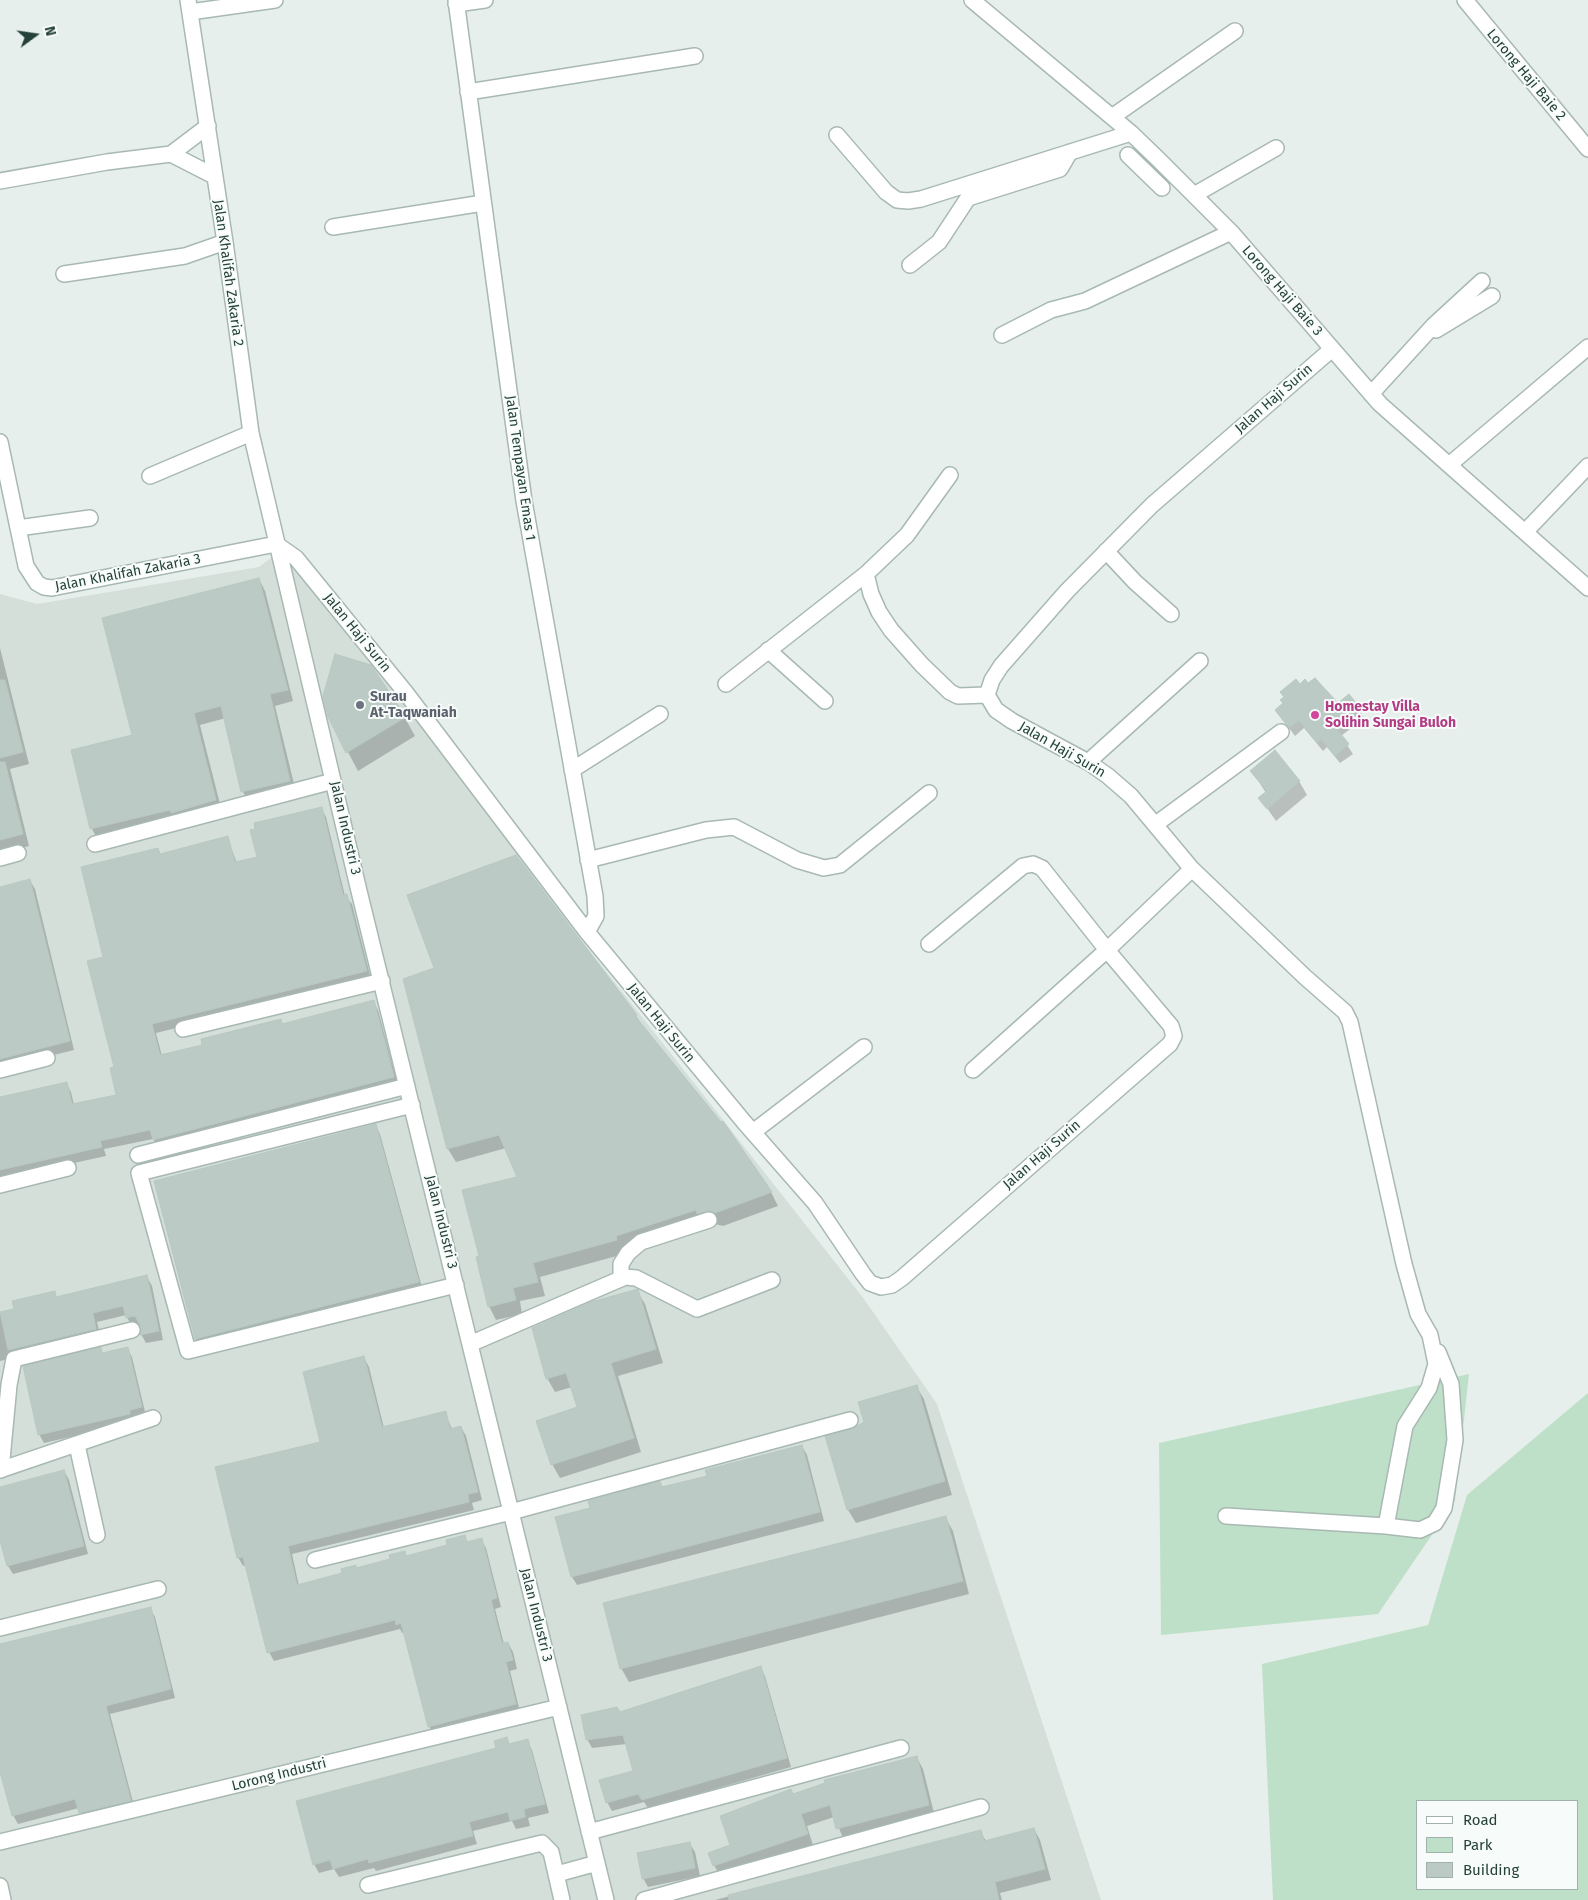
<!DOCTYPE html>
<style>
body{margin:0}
#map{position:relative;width:1588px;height:1900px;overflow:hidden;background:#e6efeb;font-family:"Fira Sans",sans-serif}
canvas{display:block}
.legend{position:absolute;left:1416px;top:1800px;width:162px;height:90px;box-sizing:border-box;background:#f7fbf9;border:1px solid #a3b1ad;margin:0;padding:6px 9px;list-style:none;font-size:15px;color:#24423a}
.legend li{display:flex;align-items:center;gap:10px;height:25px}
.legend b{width:25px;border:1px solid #a3b1ad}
.north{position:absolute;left:10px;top:10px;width:50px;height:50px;-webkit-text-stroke:4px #f7fbf9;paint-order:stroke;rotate:76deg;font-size:14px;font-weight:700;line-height:20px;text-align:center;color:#24423a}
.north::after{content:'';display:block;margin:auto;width:18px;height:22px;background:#24423a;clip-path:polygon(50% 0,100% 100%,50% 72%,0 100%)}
</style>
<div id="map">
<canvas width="1588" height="1900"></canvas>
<ul class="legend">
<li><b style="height:6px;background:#fff"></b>Road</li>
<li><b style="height:14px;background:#bfe0c8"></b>Park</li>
<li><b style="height:14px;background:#bbcac4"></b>Building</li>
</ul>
<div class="north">N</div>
</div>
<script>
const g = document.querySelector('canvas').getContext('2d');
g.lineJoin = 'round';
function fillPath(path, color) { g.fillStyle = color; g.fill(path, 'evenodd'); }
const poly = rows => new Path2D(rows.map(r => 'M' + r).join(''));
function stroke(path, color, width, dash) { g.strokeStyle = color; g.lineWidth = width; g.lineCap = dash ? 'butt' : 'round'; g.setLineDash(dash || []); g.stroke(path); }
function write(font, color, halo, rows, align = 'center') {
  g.font = font + ' "Fira Sans",sans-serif'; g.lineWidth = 4; g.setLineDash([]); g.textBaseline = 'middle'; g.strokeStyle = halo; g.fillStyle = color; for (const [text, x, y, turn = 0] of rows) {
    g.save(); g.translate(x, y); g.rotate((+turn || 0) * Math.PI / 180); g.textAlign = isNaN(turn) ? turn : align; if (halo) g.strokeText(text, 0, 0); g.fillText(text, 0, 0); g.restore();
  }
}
const built = poly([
 [289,544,587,947,864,1299,937,1404,1101,1900,0,1900,0,594,37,604,259,567]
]);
const green = poly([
 [1469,1374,1455,1501,1378,1614,1161,1635,1159,1443],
 [1588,1393,1588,1900,1273,1900,1262,1664,1428,1625,1467,1495],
 [1577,1801,1577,1889,1417,1889,1417,1801]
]);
const shadow = poly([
 [259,579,265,591,293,701,275,706,296,792,249,803,243,792,226,718,200,725,222,812,98,840,92,829,73,751,133,736],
 [0,648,29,764,10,769,29,846,14,850,0,862],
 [1300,686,1338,705,1359,709,1364,718,1341,736,1353,754,1340,763,1327,747,1323,751,1304,728,1295,736,1276,711],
 [329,716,405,718,415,736,358,771],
 [1252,771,1299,781,1307,795,1276,821,1260,798,1266,793],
 [321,808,326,817,345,896,352,904,371,979,156,1033,162,1056,204,1046,280,1020,283,1025,373,1001,378,1010,398,1086,159,1148,153,1139,104,1149,106,1156,0,1179,0,1098,66,1083,71,1092,74,1105,117,1096,105,958,158,850,160,855,227,838,237,863,258,858],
 [515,857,636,1016,644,1029,771,1192,778,1206,723,1226,715,1224,624,1254,540,1277,545,1296,520,1301,522,1314,496,1320,489,1306,480,1257,518,1178,506,1148,456,1162,448,1149,405,980,436,969],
 [30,881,35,889,74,1050,0,1068,0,888],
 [375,1125,380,1134,423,1291,201,1347,196,1339],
 [147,1277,152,1286,163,1340,146,1343,141,1334,141,1325,132,1327,126,1315,97,1322,101,1338,0,1361,0,1313,15,1310,54,1293,57,1298],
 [637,1291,645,1304,663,1363,618,1376,641,1452,560,1478,552,1464,578,1408,572,1387,555,1392,547,1378],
 [100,1349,103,1354,127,1349,132,1357,146,1416,135,1422,44,1443,39,1434],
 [364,1358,369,1367,384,1428,445,1413,452,1429,461,1427,466,1436,482,1500,472,1503,474,1510,292,1554,299,1586,344,1574,355,1566,357,1569,391,1560,404,1552,407,1557,449,1546,464,1537,468,1543,481,1540,486,1548,501,1607,495,1609,504,1644,508,1643,513,1652,517,1669,510,1671,520,1712,434,1735,429,1726,405,1632,402,1633,400,1629,274,1661,269,1652,246,1565,243,1566,238,1557,322,1443],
 [916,1386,924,1399,952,1495,856,1523,848,1510,827,1437,853,1430],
 [802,1446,807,1455,824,1521,577,1585,572,1577,592,1509,660,1483,663,1488,708,1476],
 [64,1471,69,1480,88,1554,13,1574,8,1566,0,1536,0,1488],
 [945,1517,953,1531,969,1594,629,1682,621,1668],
 [150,1609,155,1617,175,1698,110,1714,135,1810,85,1822,79,1808,18,1824,13,1815,0,1768,0,1645],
 [760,1668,765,1676,791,1767,648,1808,644,1802,612,1811,607,1802,634,1772,626,1744,592,1748,587,1739,619,1713],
 [507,1739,510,1745,527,1741,532,1750,549,1813,528,1818,530,1826,516,1829,512,1821,473,1831,477,1844,376,1871,374,1868,339,1877,334,1869,319,1873,314,1864,497,1749],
 [917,1758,923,1769,935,1817,844,1840,834,1817,807,1826,813,1845,720,1876,714,1865,731,1846,793,1795],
 [1034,1829,1040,1840,1051,1880,1000,1893,1002,1900,715,1900,980,1831,986,1841],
 [690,1844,695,1852,700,1876,648,1887,643,1878]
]);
const building = poly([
 [259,578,288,690,270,694,290,781,241,792,221,706,194,713,216,800,171,813,170,810,90,829,71,750,132,735,102,618,259,578],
 [335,654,371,665,406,717,346,753,328,717,323,696,335,654],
 [1315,678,1338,703,1349,694,1360,708,1336,728,1349,744,1335,756,1321,739,1317,743,1299,720,1289,728,1275,710,1283,703,1280,700,1284,697,1280,692,1296,679,1300,684,1305,679,1308,683,1315,678],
 [0,680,5,680,23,752,0,758,0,680],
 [1275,750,1300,781,1267,809,1258,798,1267,791,1250,771,1275,750],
 [0,762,5,762,23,834,0,840,0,762],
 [322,807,343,895,347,894,367,971,152,1024,160,1055,202,1045,201,1039,281,1019,282,1024,374,1000,394,1077,153,1140,150,1130,100,1141,102,1147,0,1170,0,1097,67,1082,72,1104,116,1095,110,1068,114,1067,87,961,103,957,81,867,158,848,160,854,228,836,235,862,257,857,250,830,255,829,254,823,322,807],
 [516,855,637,1015,635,1016,721,1122,723,1121,772,1192,715,1213,707,1211,697,1214,696,1210,616,1236,617,1240,533,1263,538,1282,513,1288,516,1300,488,1307,476,1257,479,1256,462,1190,517,1177,499,1135,447,1149,403,979,434,968,407,895,516,855],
 [30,879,70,1041,0,1059,0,887,30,879],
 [376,1124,419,1282,195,1339,154,1181,376,1124],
 [147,1275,159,1331,140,1335,141,1327,135,1316,126,1318,123,1306,93,1313,96,1329,8,1350,0,1312,14,1309,12,1301,55,1291,56,1297,147,1275],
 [638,1289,656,1349,611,1363,634,1438,551,1465,536,1421,577,1407,566,1373,546,1379,532,1328,591,1302,638,1289],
 [101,1347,102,1353,128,1347,142,1407,130,1410,130,1414,38,1435,23,1366,101,1347],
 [364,1356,382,1427,446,1411,450,1429,461,1426,478,1492,468,1494,469,1502,288,1546,297,1585,342,1573,341,1569,356,1565,356,1568,390,1559,389,1555,405,1551,406,1556,447,1545,446,1540,465,1535,467,1542,482,1538,497,1598,491,1600,502,1643,508,1642,513,1660,506,1662,516,1704,428,1727,401,1623,396,1625,395,1620,267,1653,243,1557,237,1558,215,1467,320,1442,303,1372,364,1356],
 [917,1385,945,1481,847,1510,825,1436,852,1429,864,1422,858,1402,917,1385],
 [802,1445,820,1512,571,1577,555,1517,590,1508,588,1501,660,1481,662,1487,707,1476,705,1470,802,1445],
 [64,1470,84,1546,7,1566,0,1541,0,1487,64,1470],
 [946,1516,963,1581,620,1669,603,1603,946,1516],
 [151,1607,171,1689,106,1706,131,1801,79,1813,75,1799,12,1816,0,1772,0,1644,151,1607],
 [761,1666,787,1758,642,1800,638,1794,606,1803,599,1780,633,1771,623,1735,586,1740,581,1715,617,1707,620,1712,761,1666],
 [507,1737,509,1744,528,1739,545,1804,524,1809,525,1817,510,1821,508,1812,469,1822,473,1836,369,1863,368,1859,333,1869,330,1860,313,1865,296,1801,496,1748,494,1741,507,1737],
 [917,1756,929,1805,836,1829,830,1805,801,1814,808,1834,713,1866,708,1853,730,1845,720,1816,791,1789,793,1794,825,1783,824,1780,917,1756],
 [1034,1828,1045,1869,995,1882,999,1900,729,1900,728,1895,981,1830,984,1841,1034,1828],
 [690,1842,695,1868,642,1879,637,1853,690,1842]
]);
const minor = poly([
 [188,0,225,242,251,433,359,891,606,1900],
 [456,0,524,501,595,896,596,916,587,932],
 [972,0,1131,133,1159,160,1231,232,1380,404,1588,588],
 [1465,0,1588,149],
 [456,4,485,0],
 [190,12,275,0],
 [468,92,695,56],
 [1112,117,1235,31],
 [837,135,886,192,897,200,908,201,921,199,1131,133],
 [171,154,208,126],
 [1128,155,1162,188],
 [0,181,107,162,171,154,214,176],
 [1194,195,1276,148],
 [333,227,483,203],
 [910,265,939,242,968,198,1060,169,1070,152],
 [64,274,185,256,225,242],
 [1436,330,1492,296],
 [1002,335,1051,310,1085,301,1231,232],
 [1371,394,1433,326,1482,281],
 [0,442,26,566,37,583,44,587,52,588,276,544],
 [1449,465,1588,347],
 [150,476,251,433],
 [18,528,90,518],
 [1525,532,1588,466],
 [276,544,296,558,406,693,587,932,744,1122,815,1203,863,1274,870,1283,881,1287,892,1285,902,1278,1170,1044,1174,1036,1171,1026,1107,950,1192,869,1131,796,1108,776,1088,762,1012,721,996,710,987,695,992,680,1001,666,1067,591,1152,505,1332,349],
 [1106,551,1135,582,1171,614],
 [866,574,907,535,950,475],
 [768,650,825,701],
 [726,684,866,574,871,594,879,612,891,630,922,665,950,692,958,696,987,695],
 [1088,762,1200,661],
 [572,770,660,714],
 [1156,824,1281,732],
 [95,844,333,781],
 [0,858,18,853],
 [588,860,706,830,734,827,797,860,824,868,840,865,929,793],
 [1192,869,1305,977,1345,1012,1350,1022,1404,1264,1418,1314,1430,1335,1436,1364,1429,1388,1405,1426,1386,1526],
 [929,944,1023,866,1033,864,1042,868,1107,950,973,1070],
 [183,1029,382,981],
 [0,1070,47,1058],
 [412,1105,139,1173,188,1351,456,1285],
 [753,1132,864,1047],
 [138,1155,407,1086],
 [0,1185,68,1168],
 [621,1279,621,1264,628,1253,641,1242,709,1220],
 [470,1344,625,1277,636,1278,697,1309,772,1280],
 [77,1445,97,1535],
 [0,1470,153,1418],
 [1,1470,9,1385,14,1359,132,1330],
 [1226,1516,1386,1526,1420,1530,1435,1523,1444,1508,1455,1440,1451,1384,1438,1352],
 [315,1560,511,1512,850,1420],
 [0,1628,158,1589],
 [589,1832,901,1748],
 [0,1842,559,1707],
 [557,1874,597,1863],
 [368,1885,542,1843,551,1852,562,1900],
 [0,1886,3,1900],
 [644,1900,981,1807]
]);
const markers = [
 [360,705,5,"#6b7280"],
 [1315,715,5,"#d1479c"]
];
const streetNames = [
 ["Lorong Haji Baie 2",1526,75,50],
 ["Jalan Khalifah Zakaria 2",228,273,82],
 ["Lorong Haji Baie 3",1282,291,49],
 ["Jalan Haji Surin",1274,399,-41],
 ["Jalan Tempayan Emas 1",520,468,82],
 ["Jalan Khalifah Zakaria 3",128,573,-11],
 ["Jalan Haji Surin",357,633,51],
 ["Jalan Haji Surin",1062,750,30],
 ["Jalan Industri 3",345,828,77],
 ["Jalan Haji Surin",661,1023,51],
 ["Jalan Haji Surin",1042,1155,-41],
 ["Jalan Industri 3",441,1222,76],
 ["Jalan Industri 3",536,1615,76],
 ["Lorong Industri",279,1775,-14]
];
const worshipNames = [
 ["Surau",370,697],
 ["At-Taqwaniah",370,713]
];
const hotelNames = [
 ["Homestay Villa",1325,707],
 ["Solihin Sungai Buloh",1325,723]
];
fillPath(built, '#d4dfda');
fillPath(green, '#bfe0c8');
fillPath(shadow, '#0003');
fillPath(building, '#bbcac4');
stroke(building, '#b8c9c2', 1);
stroke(minor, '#a8b8b2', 18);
stroke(minor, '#fff', 15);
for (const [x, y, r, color] of markers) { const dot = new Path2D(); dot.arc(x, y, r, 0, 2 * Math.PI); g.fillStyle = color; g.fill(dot); stroke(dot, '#f7fbf9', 2); }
write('14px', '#24423a', '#f7fbf9', streetNames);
write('bold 14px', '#5b616d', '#f7fbf9', worshipNames, 'left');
write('bold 14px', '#b23c85', '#f7fbf9', hotelNames, 'left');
</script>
